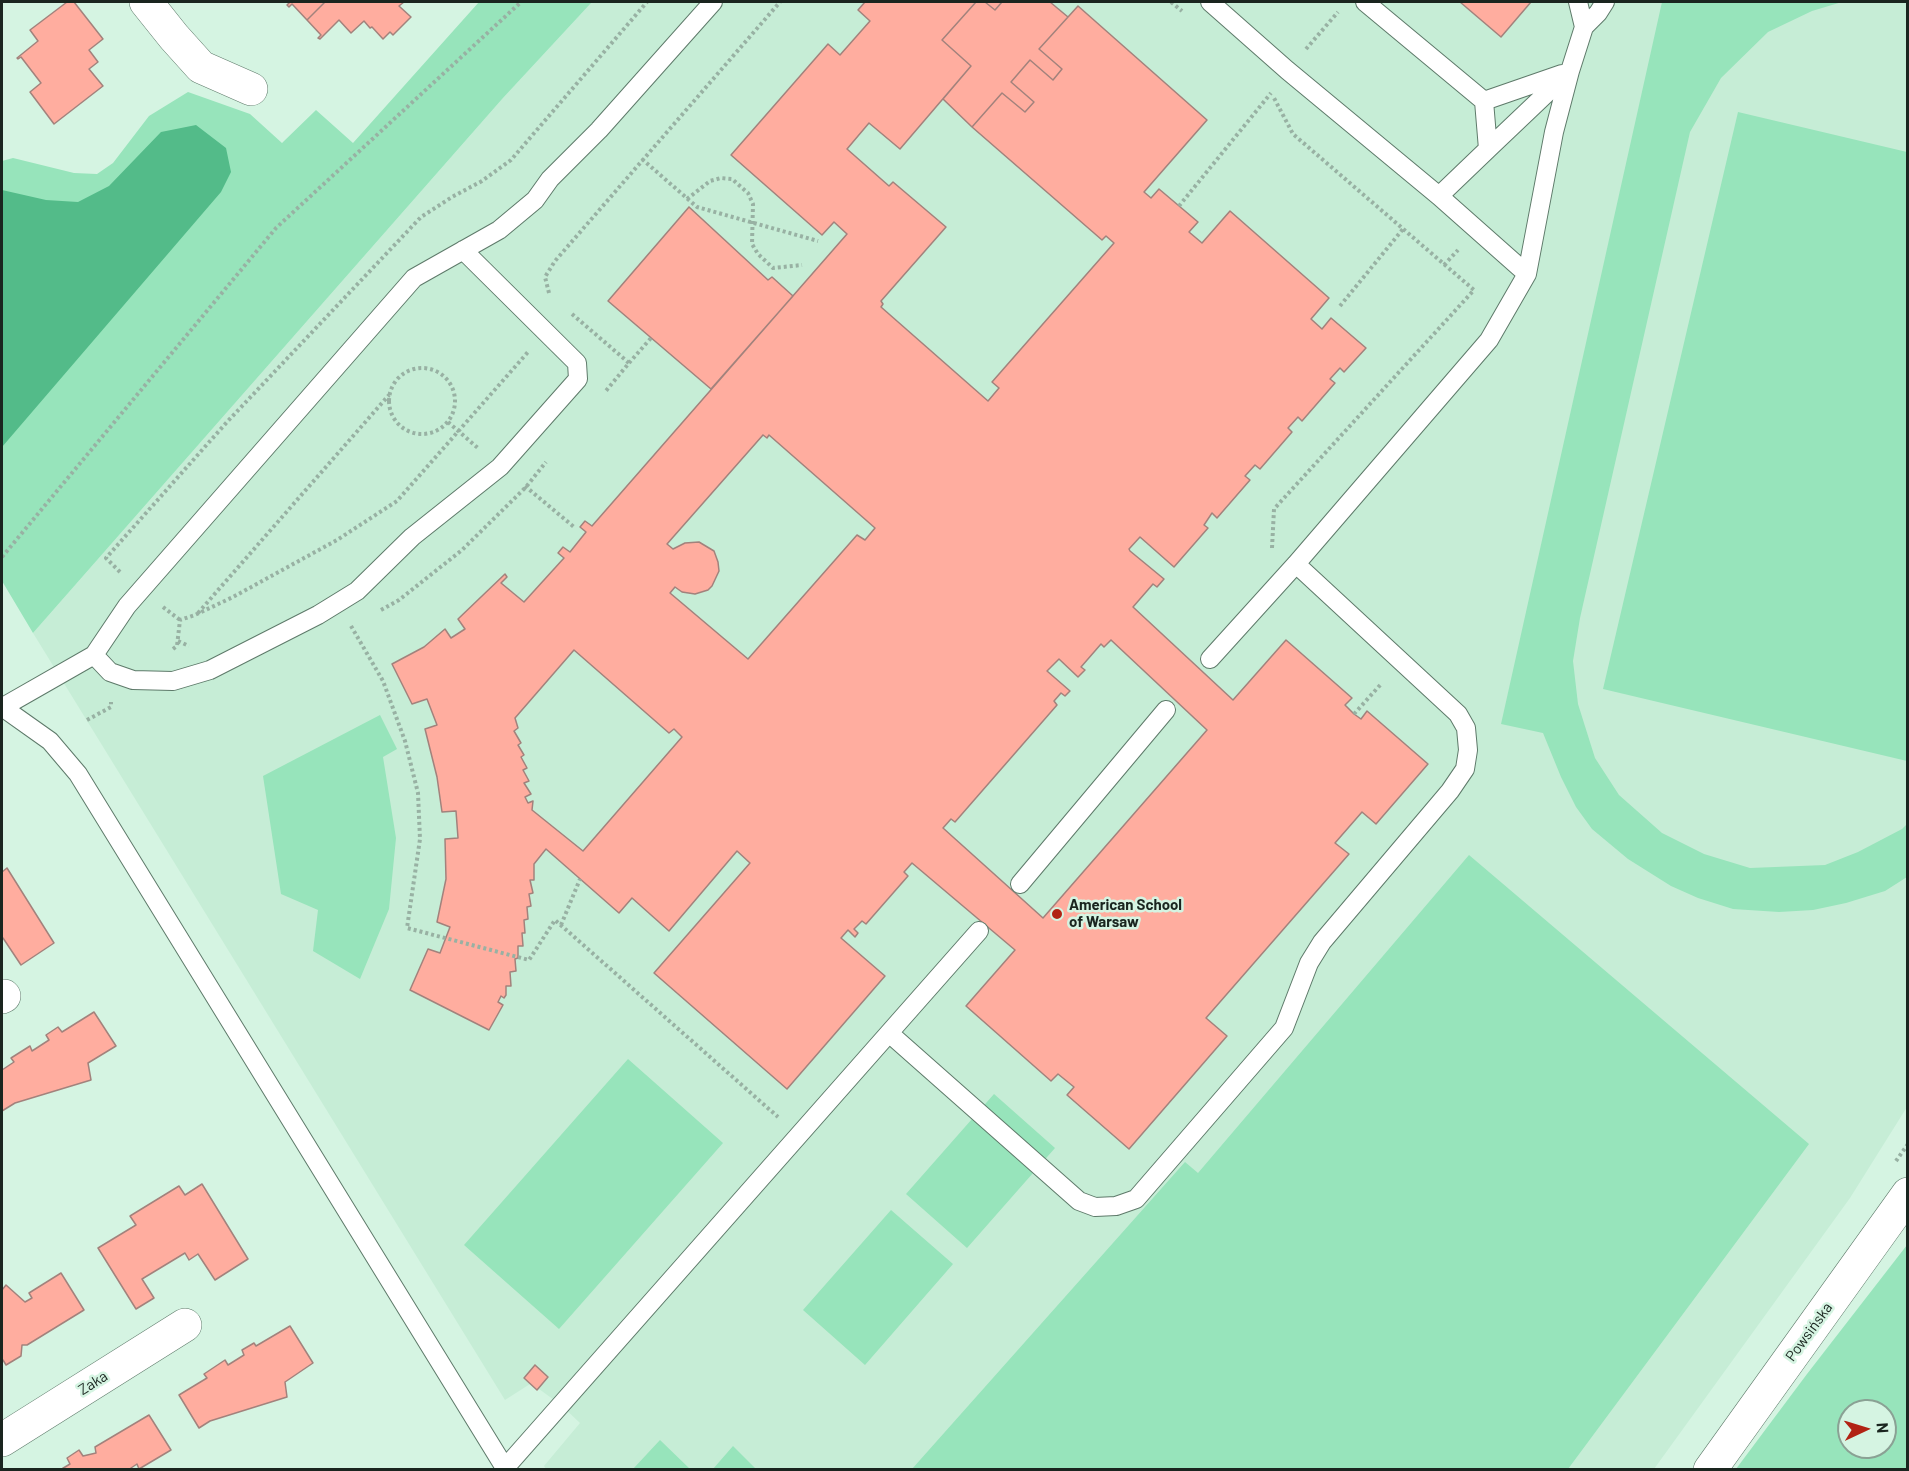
<!DOCTYPE html>
<meta charset="utf-8">
<style>
body{margin:0}
#map{position:relative;width:1909px;height:1471px;overflow:hidden;background:#d5f4e2;font-family:Barlow,sans-serif}
canvas{display:block}
.frame{position:absolute;inset:0;border:3px solid #1a251f;pointer-events:none}
.north{position:absolute;left:1837px;top:1399px;width:60px;height:60px;box-sizing:border-box;background:#d5f4e2;border:2px solid #8aa194;border-radius:50%;rotate:86deg;font-size:16px;font-weight:700;line-height:24px;text-align:center;color:#1a251f}
.north::after{content:'';display:block;margin:auto;width:21px;height:27px;background:#b12314;clip-path:polygon(50% 0,100% 100%,50% 72%,0 100%)}
</style>
<div id="map">
<canvas width="1909" height="1471"></canvas>
<div class="frame"></div>
<div class="north">N</div>
</div>
<script>
const g = document.querySelector('canvas').getContext('2d');
g.lineJoin = 'round';
function fillPath(path, color) { g.fillStyle = color; g.fill(path, 'evenodd'); }
const poly = rows => new Path2D(rows.map(r => 'M' + r).join(''));
function stroke(path, color, width, dash) { g.strokeStyle = color; g.lineWidth = width; g.lineCap = dash ? 'butt' : 'round'; g.setLineDash(dash || []); g.stroke(path); }
function write(font, color, halo, rows, align = 'center') {
  g.font = font + ' Barlow,sans-serif'; g.lineWidth = 5; g.setLineDash([]); g.textBaseline = 'middle'; g.strokeStyle = halo; g.fillStyle = color; for (const [text, x, y, turn = 0] of rows) {
    g.save(); g.translate(x, y); g.rotate((+turn || 0) * Math.PI / 180); g.textAlign = isNaN(turn) ? turn : align; if (halo) g.strokeText(text, 0, 0); g.fillText(text, 0, 0); g.restore();
  }
}
const built = poly([
 [592,2,1907,2,1907,1107,1850,1198,1654,1469,546,1469,544,1466,580,1423,561,1405,539,1389,537,1390,530,1384,505,1400,33,633,503,98]
]);
const green = poly([
 [479,2,592,2,503,98,33,633,2,581,2,161,13,158,74,173,97,174,113,163,149,116,188,92,250,114,282,143,316,110,353,143],
 [1662,2,1728,2,1737,3,1740,2,1842,2,1812,11,1768,32,1721,78,1690,132,1580,618,1573,661,1578,704,1595,758,1619,795,1662,833,1704,854,1750,868,1825,865,1858,852,1902,829,1907,824,1907,877,1885,891,1846,903,1813,910,1779,912,1733,909,1698,898,1671,886,1628,859,1592,829,1576,807,1561,777,1543,733,1501,724],
 [1738,112,1907,152,1907,761,1603,689],
 [380,715,397,749,383,757,396,838,389,909,360,979,313,951,318,910,281,894,263,776],
 [1469,855,1809,1144,1568,1469,912,1469,1185,1162,1198,1173],
 [628,1059,723,1143,559,1329,464,1245],
 [994,1094,1055,1148,967,1248,906,1194],
 [891,1210,953,1264,865,1365,803,1310],
 [1907,1245,1907,1469,1736,1469,1807,1374],
 [1849,1411,1885,1411,1885,1447,1849,1447],
 [660,1440,690,1469,633,1469],
 [733,1446,756,1469,713,1469]
]);
const water = poly([
 [196,125,226,148,231,172,221,192,2,447,2,190,46,200,78,202,109,186,161,132]
]);
const building = poly([
 [67,2,74,2,103,39,89,50,98,62,89,69,103,86,54,124,30,92,41,83,21,57,18,59,17,58,38,41,30,30,67,2],
 [290,2,325,2,307,20,292,4,289,7,287,5,290,2],
 [325,2,404,2,399,6,411,17,393,35,390,32,383,39,372,27,370,28,364,21,351,33,339,20,320,39,318,38,321,35,307,20,325,2],
 [865,2,976,2,942,40,971,66,900,149,869,123,847,149,889,186,893,182,946,227,881,301,883,304,881,307,988,401,999,388,992,382,1114,243,1106,236,1102,240,972,127,1002,93,1025,112,1034,102,1011,82,1030,60,1053,80,1062,69,1039,49,1078,6,1207,120,1144,192,1151,198,1159,189,1198,222,1189,232,1202,243,1230,211,1329,298,1311,319,1322,329,1331,318,1366,348,1344,372,1340,368,1330,379,1335,383,1302,421,1298,417,1288,428,1292,432,1260,469,1255,465,1245,476,1250,480,1217,518,1212,513,1204,525,1208,528,1174,567,1140,537,1129,549,1130,551,1164,579,1157,587,1153,584,1133,607,1233,700,1286,640,1352,698,1345,705,1354,714,1361,719,1367,711,1428,764,1376,824,1362,812,1335,843,1349,854,1206,1018,1227,1036,1129,1149,1067,1095,1074,1087,1058,1074,1051,1081,966,1006,1015,950,912,863,904,872,908,876,866,924,862,921,854,929,858,933,855,937,848,930,841,938,885,976,787,1089,654,973,750,863,737,851,669,931,632,898,619,913,546,849,534,864,534,880,530,880,533,893,529,894,531,906,527,907,528,919,524,920,525,933,522,933,523,946,518,946,518,958,515,959,516,971,510,972,511,986,506,986,506,995,504,998,501,996,498,1002,503,1005,489,1030,410,990,428,949,440,953,450,927,437,922,446,879,445,839,458,838,456,811,442,812,437,777,425,729,437,725,427,699,412,704,392,664,424,647,445,629,451,638,465,629,458,619,505,574,507,577,501,583,524,602,564,558,558,553,563,547,570,552,586,532,580,527,585,521,592,526,847,234,834,222,822,235,731,155,828,44,840,55,870,21,858,10,865,2],
 [763,435,767,438,769,435,875,528,865,540,857,535,748,659,670,593,675,587,682,592,695,594,708,590,712,586,719,571,718,562,714,551,699,542,685,543,673,549,667,544,763,435],
 [1111,640,1207,730,1043,918,943,828,951,819,955,822,1057,705,1054,701,1061,693,1065,696,1070,691,1047,671,1059,659,1078,677,1085,670,1081,667,1101,644,1104,647,1111,640],
 [574,650,669,733,674,729,682,737,583,851,532,810,533,801,528,803,525,797,531,794,524,783,529,781,523,770,527,768,521,757,524,755,518,745,521,743,514,731,518,728,515,718,574,650],
 [976,2,985,2,995,10,1002,2,1050,2,1068,17,1039,49,1062,69,1053,80,1030,60,1011,82,1034,102,1025,112,1002,93,972,127,943,99,971,66,942,40,976,2],
 [985,2,1002,2,995,10,985,2],
 [1460,2,1531,2,1501,37,1460,2],
 [689,207,768,280,772,277,793,296,711,389,608,301,689,207],
 [7,868,54,943,21,965,3,938,2,939,2,872,7,868],
 [94,1012,116,1046,88,1063,91,1080,15,1103,2,1111,2,1070,14,1062,11,1058,30,1046,32,1051,49,1040,46,1035,58,1027,62,1032,94,1012],
 [202,1184,248,1259,215,1280,198,1254,189,1260,185,1253,142,1279,154,1298,136,1309,98,1248,136,1225,130,1216,179,1186,185,1195,202,1184],
 [61,1273,84,1310,27,1345,22,1345,21,1356,6,1365,3,1360,2,1361,2,1290,6,1285,25,1302,32,1298,29,1293,61,1273],
 [290,1326,313,1363,285,1382,287,1397,210,1421,199,1428,179,1395,207,1378,204,1374,225,1360,228,1365,244,1355,242,1350,254,1343,256,1346,290,1326],
 [535,1365,548,1377,537,1390,524,1378,535,1365],
 [149,1415,171,1450,139,1469,137,1464,128,1470,60,1470,70,1464,67,1458,79,1450,83,1456,96,1453,95,1447,149,1415]
]);
const path = poly([
 [1171,2,1182,11],
 [1306,49,1338,12],
 [642,159,697,207,818,241],
 [687,199,710,181,721,178,732,179,748,193,753,204,752,244,758,254,773,268,802,265],
 [1179,206,1271,93],
 [1444,265,1458,250],
 [549,293,545,277,555,261,780,2],
 [1340,306,1403,229],
 [572,314,629,363,605,392],
 [629,363,651,338],
 '389 401a33 33 0 1 1 66 0a33 33 0 1 1-66 0Z',
 [448,422,479,449],
 [525,486,574,527],
 [1272,548,1274,509,1474,290,1293,134,1274,98],
 [2,557,276,228,521,2],
 [120,572,106,558,227,422,421,217,452,197,482,181,511,160,647,2],
 [163,607,180,620],
 [381,610,399,600,462,550,526,487,546,462],
 [198,613,389,395],
 [351,626,383,681,405,741,418,793,420,839,407,928,529,960,555,920,778,1117],
 [178,641,189,646],
 [173,649,177,646,180,620,195,615,233,597,337,540,397,501,528,352],
 [1354,714,1382,683],
 [87,720,111,707,111,702],
 [561,925,580,879],
 [1896,1161,1908,1144]
]);
const lane = poly([
 [1210,2,1287,70,1439,196,1527,274],
 [1365,2,1484,101,1488,149,1439,196],
 [1578,2,1584,27],
 [1484,101,1562,74],
 [1488,149,1569,72],
 [94,655,110,672,133,680,173,681,210,670,318,615,357,591,412,537,500,467,578,379,577,363,463,250],
 [1210,659,1296,564,1489,340,1527,274,1554,132,1570,71,1584,27,1598,13,1605,2],
 [2,707,50,741,78,774,505,1468,979,931],
 [3,707,94,655,127,606,414,278,499,230,535,200,550,179,599,130,713,2],
 [1020,884,1166,710],
 [889,1033,1079,1201,1095,1207,1116,1206,1136,1199,1284,1028,1309,963,1322,942,1450,791,1465,769,1468,750,1466,728,1458,714,1296,564]
]);
const street = poly([
 [146,2,174,37,201,67,251,89],
 [2,997,4,996],
 [2,1440,185,1325],
 [1710,1470,1908,1194]
]);
const markers = [
 [1057,914,6,"#b12314"]
];
const poiNames = [
 ["American School",1069,905],
 ["of Warsaw",1069,922]
];
const streetNames = [
 ["Powsińska",1809,1332,-54],
 ["Zaka",93,1383,-32]
];
fillPath(built, '#c6edd6');
fillPath(green, '#97e4bb');
fillPath(water, '#53bb89');
fillPath(building, '#ffad9f');
stroke(building, '#a2827c', 1.5);
stroke(lane, '#5e7a6a', 20);
stroke(street, '#5e7a6a', 34);
stroke(path, '#98b1a3', 4, [3, 3]);
stroke(lane, '#fff', 18);
stroke(street, '#fff', 33);
for (const [x, y, r, color] of markers) { const dot = new Path2D(); dot.arc(x, y, r, 0, 2 * Math.PI); g.fillStyle = color; g.fill(dot); stroke(dot, '#d5f4e2', 2); }
write('bold 15px', '#1a251f', '#d5f4e2', poiNames, 'left');
write('15px', '#1a251f', '#d5f4e2', streetNames);
</script>
